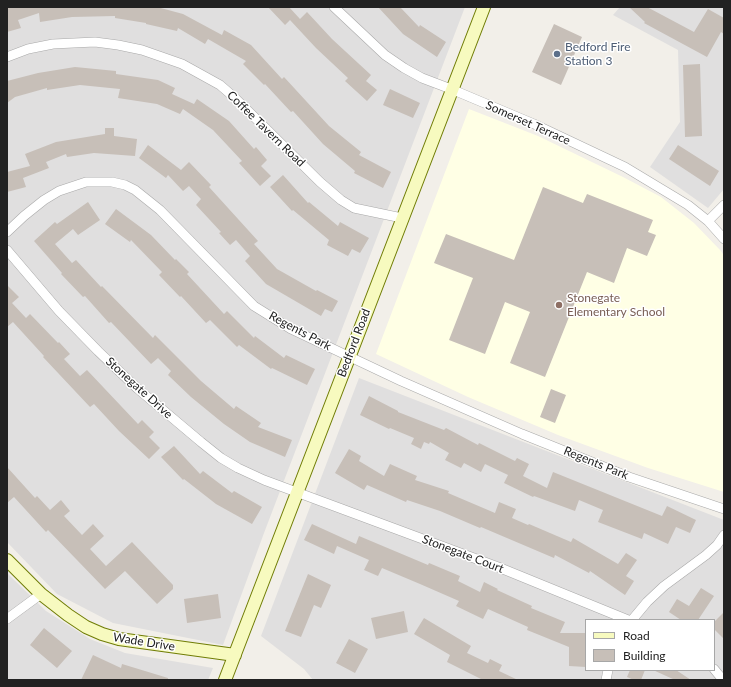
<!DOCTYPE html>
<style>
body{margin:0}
#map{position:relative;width:731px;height:687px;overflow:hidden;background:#f2efe9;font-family:Lato,sans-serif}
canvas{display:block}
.frame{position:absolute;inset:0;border:8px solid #222;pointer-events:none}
.legend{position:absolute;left:585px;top:619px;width:130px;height:52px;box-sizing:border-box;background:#fff;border:1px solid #a7a7a7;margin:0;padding:5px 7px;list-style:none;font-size:12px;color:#222}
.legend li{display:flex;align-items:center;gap:8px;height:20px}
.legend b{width:20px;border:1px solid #a7a7a7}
</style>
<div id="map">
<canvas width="731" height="687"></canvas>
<div class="frame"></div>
<ul class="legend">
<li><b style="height:5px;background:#f7fabf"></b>Road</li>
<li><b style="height:11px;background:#c7bfb8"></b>Building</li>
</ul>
</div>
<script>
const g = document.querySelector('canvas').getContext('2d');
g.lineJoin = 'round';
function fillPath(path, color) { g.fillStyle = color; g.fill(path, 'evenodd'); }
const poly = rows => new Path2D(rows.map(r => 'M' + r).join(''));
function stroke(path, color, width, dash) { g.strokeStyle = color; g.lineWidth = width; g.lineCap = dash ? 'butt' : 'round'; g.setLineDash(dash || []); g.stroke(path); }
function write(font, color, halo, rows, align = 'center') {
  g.font = font + ' Lato,sans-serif'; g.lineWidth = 3; g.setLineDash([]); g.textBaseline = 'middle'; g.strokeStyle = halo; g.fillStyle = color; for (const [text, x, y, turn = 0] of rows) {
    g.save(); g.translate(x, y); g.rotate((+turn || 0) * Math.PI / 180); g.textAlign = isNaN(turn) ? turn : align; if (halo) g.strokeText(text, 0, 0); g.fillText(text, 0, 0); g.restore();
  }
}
const residential = poly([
 [7,7,465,7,264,533,223,645,113,623,57,594,7,542],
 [620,7,724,7,724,189,708,208,650,167,680,122,678,50,613,15],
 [359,378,724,520,724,680,313,680,304,669,261,636],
 [586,620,714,620,714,670,586,670],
 [7,573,46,611,90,639,125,653,213,668,208,680,7,680]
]);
const education = poly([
 [469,109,538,136,623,177,661,197,694,223,721,251,724,256,724,492,648,468,558,435,468,397,376,354]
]);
const building = poly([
 [7,7,157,7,183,14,222,35,224,30,251,45,282,79,284,77,329,126,361,152,359,155,391,172,383,188,354,173,355,171,323,144,293,111,291,112,265,84,264,85,243,64,246,61,208,39,205,44,178,28,177,31,146,24,146,23,115,18,115,16,72,17,40,22,39,13,18,20,21,28,7,32],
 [268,7,289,7,300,19,307,12,332,39,371,75,366,81,377,90,367,101,345,81,348,78,316,48,290,20,285,25],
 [378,7,400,7,419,27,420,25,446,42,437,57,403,34],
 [629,7,647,7,694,32,708,9,724,18,724,34,721,32,707,57,644,23,645,22],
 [554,24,582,37,561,85,532,72],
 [700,64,702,136,685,137,683,65],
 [75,67,116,71,116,74,158,80,175,88,172,94,194,104,197,99,229,121,254,149,256,147,267,160,261,166,271,176,260,186,239,163,242,161,213,130,183,109,180,114,157,104,118,98,120,89,80,85,47,90,47,88,15,97,7,103,7,81,38,73],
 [390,89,420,103,413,118,383,105],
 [105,128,114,128,114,136,137,139,135,156,94,153,67,157,66,154,46,162,49,168,23,178,26,187,7,192,7,172,30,166,25,154,56,142,105,134],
 [148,145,181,170,189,162,211,185,209,187,258,241,254,244,277,269,316,291,317,290,338,301,332,312,325,309,321,316,266,284,245,261,250,256,236,240,230,245,219,233,221,232,196,205,201,199,189,186,183,191,168,175,166,178,139,158],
 [678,145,719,171,710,186,669,159],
 [283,175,308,203,309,202,338,226,340,222,369,238,360,253,352,249,348,256,327,245,329,240,293,210,292,211,270,187],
 [543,187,583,203,587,194,653,220,648,232,656,235,647,256,627,248,614,283,587,272,545,377,510,363,530,312,505,302,485,354,449,340,473,278,434,263,446,234,514,260],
 [88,202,100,220,78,235,73,229,55,244,72,263,76,260,101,287,102,286,153,338,155,335,201,381,234,409,236,406,261,423,258,427,292,440,285,457,250,442,224,424,191,397,168,375,171,371,158,358,151,364,111,322,109,323,85,296,83,297,61,274,62,273,34,241,55,222,57,224],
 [116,209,151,235,175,260,176,259,189,272,187,274,224,314,227,311,254,338,255,336,284,358,286,355,315,369,307,385,272,368,271,369,239,345,237,347,210,320,206,323,181,296,180,297,159,275,162,272,131,240,130,242,105,224],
 [7,285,19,297,12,303,26,318,30,314,58,343,59,342,70,354,64,359,80,376,87,370,138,424,142,420,154,432,149,437,160,448,149,459,119,431,94,404,90,407,43,357,44,356,13,322,7,327],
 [551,389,566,395,555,423,540,417],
 [369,396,398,411,398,412,444,430,446,428,478,445,479,443,515,461,517,458,529,464,523,476,547,488,553,472,662,516,667,506,696,520,690,533,676,527,668,544,644,533,642,539,598,522,603,510,579,500,575,511,534,496,533,497,504,483,508,475,485,464,481,472,464,463,461,468,445,460,449,453,430,442,429,444,424,442,421,449,411,444,414,438,390,428,389,429,360,415],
 [174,446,200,474,203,471,232,493,234,491,262,507,252,524,216,504,184,479,183,480,161,457],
 [349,449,361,456,359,461,384,476,390,464,417,476,415,480,449,491,448,493,495,513,499,502,516,509,512,518,528,525,529,524,571,542,573,538,618,564,626,553,637,560,626,576,634,581,625,595,590,571,589,573,555,555,554,558,481,527,480,528,440,511,407,500,406,502,367,485,364,490,335,473],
 [7,467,35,498,37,496,50,510,61,500,70,511,64,516,82,535,93,524,104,536,90,549,106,566,132,542,173,585,173,589,157,604,125,571,105,589,48,530,46,532,14,497,7,503],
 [312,524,356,544,359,536,428,565,429,563,460,576,458,581,480,592,484,582,498,589,497,590,532,606,531,608,565,622,560,633,586,633,586,667,569,666,569,647,527,630,528,627,488,609,483,619,456,606,459,601,420,584,382,568,378,576,364,570,369,560,337,546,334,554,304,540],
 [308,574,331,585,321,608,314,605,301,637,285,631],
 [701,588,714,596,698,620,681,620,669,612,677,599,689,606],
 [218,594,221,618,187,623,184,599],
 [404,611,408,632,376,639,371,618],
 [724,612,724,639,714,629,714,622],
 [424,618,471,646,467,653,488,663,490,659,502,665,499,671,518,680,483,680,447,662,450,655,414,634],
 [44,628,72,651,57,668,30,645],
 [349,639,368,649,355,673,336,663],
 [93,655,121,668,122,664,168,678,168,680,81,680],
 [630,670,645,670,641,680,634,680,627,677],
 [653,670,676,670,691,680,675,680]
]);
const street = poly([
 [334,7,385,55,404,68,422,78,451,89,534,124,625,167,688,205,708,221,724,239],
 [7,57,28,49,53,44,95,42,118,45,142,50,182,64,220,85,235,98,320,182,341,200,354,208,402,218],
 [708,221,724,205],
 [7,232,24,216,44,200,59,191,86,182,112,182,125,185,135,190,160,210,254,306,291,329,401,381,522,434,629,477,724,509],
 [7,250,59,311,98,351,138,389,201,442,221,458,238,468,264,480,498,567,628,620],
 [7,619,41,594],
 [632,620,647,602,664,586,706,555,717,545,724,535],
 [714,669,723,680],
 [606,680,608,670]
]);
const secondary = poly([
 [7,560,41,594,68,615,86,627,102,634,119,639,235,655],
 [225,680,484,7]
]);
const markers = [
 [557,54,4,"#5c6f8a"],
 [559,305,4,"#8d6e63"]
];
const serviceNames = [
 ["Bedford Fire",565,47],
 ["Station 3",565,61]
];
const streetNames = [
 ["Somerset Terrace",528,123,24],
 ["Coffee Tavern Road",266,129,44],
 ["Regents Park",300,331,28],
 ["Bedford Road",354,343,-69],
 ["Stonegate Drive",139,388,42],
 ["Regents Park",596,463,22],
 ["Stonegate Court",463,554,21],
 ["Wade Drive",144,642,9]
];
const educationNames = [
 ["Stonegate",567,298],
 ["Elementary School",567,312]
];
fillPath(residential, '#e0dfdf');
fillPath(education, '#ffffe5');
fillPath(building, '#c7bfb8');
stroke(street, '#a9a9a9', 10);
stroke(secondary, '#707d05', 14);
stroke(street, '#fff', 9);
stroke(secondary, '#f7fabf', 12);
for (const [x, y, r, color] of markers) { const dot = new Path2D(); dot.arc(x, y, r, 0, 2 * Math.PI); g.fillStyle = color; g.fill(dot); stroke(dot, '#fff', 1.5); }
write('12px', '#4e5e75', '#fff', serviceNames, 'left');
write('12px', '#222', '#fff', streetNames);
write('12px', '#785e54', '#fff', educationNames, 'left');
</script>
